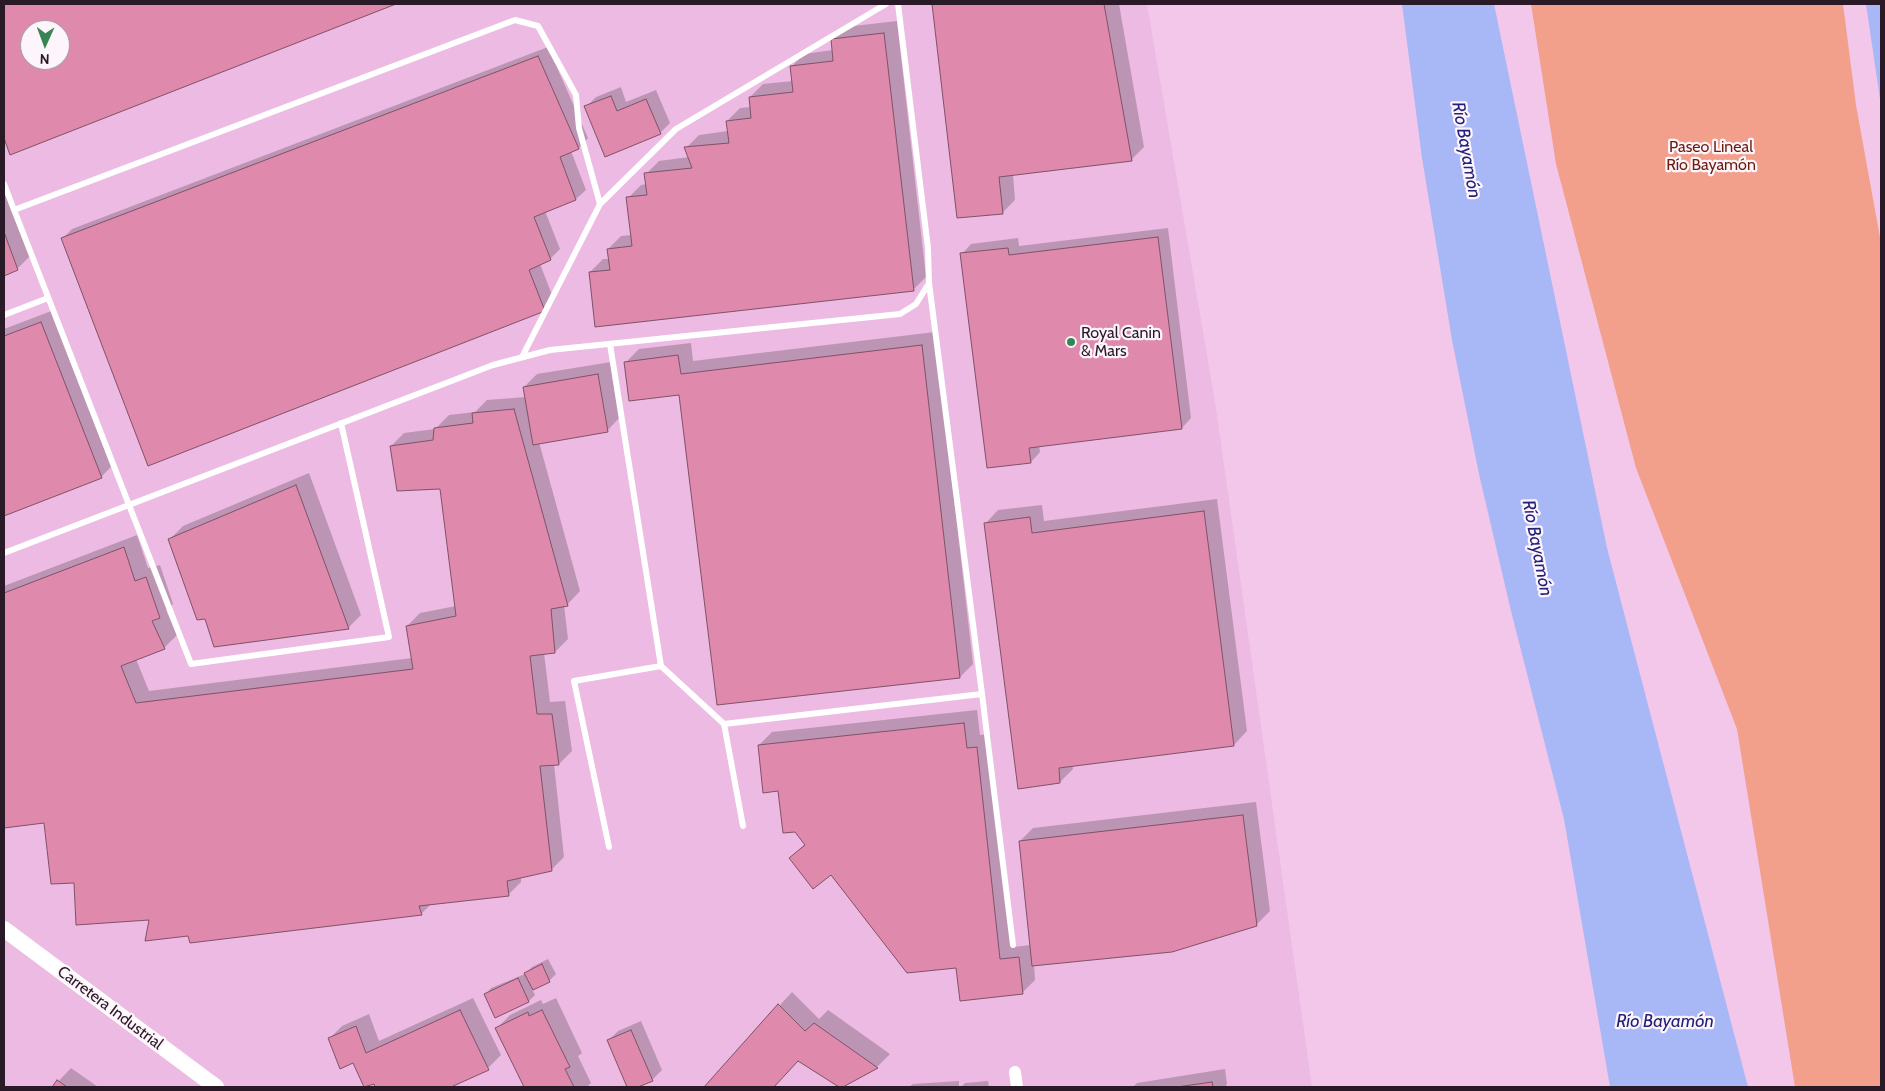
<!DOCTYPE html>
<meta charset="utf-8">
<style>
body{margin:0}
#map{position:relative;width:1885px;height:1091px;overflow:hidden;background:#f3c7ea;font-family:Cabin,sans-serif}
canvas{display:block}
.frame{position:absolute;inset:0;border:5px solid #2a1a27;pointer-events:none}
.north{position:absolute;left:20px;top:20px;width:50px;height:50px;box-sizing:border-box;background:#fef4fb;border:1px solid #a99da6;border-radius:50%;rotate:182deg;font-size:14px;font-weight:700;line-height:20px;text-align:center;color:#2a1a27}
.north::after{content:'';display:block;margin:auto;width:18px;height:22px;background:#378554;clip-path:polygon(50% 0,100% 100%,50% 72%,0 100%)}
</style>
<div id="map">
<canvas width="1885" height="1091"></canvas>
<div class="frame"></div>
<div class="north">N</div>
</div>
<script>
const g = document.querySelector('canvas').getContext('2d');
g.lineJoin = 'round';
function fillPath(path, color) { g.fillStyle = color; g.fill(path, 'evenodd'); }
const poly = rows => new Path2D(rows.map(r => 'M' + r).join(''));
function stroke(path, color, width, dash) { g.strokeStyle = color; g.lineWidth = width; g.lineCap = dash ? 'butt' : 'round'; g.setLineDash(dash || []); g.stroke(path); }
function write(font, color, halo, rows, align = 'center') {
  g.font = font + ' Cabin,sans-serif'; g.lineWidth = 4.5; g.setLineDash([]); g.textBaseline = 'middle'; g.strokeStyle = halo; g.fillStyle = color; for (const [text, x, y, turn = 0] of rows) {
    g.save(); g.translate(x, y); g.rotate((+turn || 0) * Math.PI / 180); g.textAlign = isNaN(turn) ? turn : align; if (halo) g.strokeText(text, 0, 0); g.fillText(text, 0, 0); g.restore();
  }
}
const built = poly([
 [4,4,1147,4,1216,408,1312,1087,4,1087],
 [30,30,60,30,60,60,30,60]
]);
const green = poly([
 [1531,4,1843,4,1856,105,1881,243,1881,1087,1795,1087,1737,729,1636,468,1556,164]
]);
const water = poly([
 [1402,4,1494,4,1607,548,1748,1087,1610,1087,1564,819,1511,611,1479,474,1452,340,1422,158],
 [1866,4,1881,4,1881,106]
]);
const shadow = poly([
 [4,4,393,4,10,153,4,135],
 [30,30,60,30,60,60,30,60],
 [933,4,1119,4,1144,147,1131,160,1013,174,1015,200,1002,213,958,217],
 [897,21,926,277,913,290,590,272,603,259,609,259,608,249,621,236,632,235,628,198,641,185,647,184,646,174,659,161,689,157,686,148,699,135,728,131,727,121,740,108,751,107,750,97,763,84,793,81,791,67,804,54,833,50,832,40,845,27],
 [548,47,588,138,579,148,571,151,586,190,576,199,545,211,560,249,550,259,540,264,554,300,544,310,63,238,72,229],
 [621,87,626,102,656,90,670,123,660,133,586,107,596,97],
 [4,184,30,256,17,269,4,274],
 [1168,228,1191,418,1182,428,1039,445,1040,452,1031,462,962,254,971,244,1018,238,1019,246],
 [54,310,114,464,101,477,4,514,4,329],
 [935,332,973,664,960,677,680,394,626,362,639,349,691,343,693,361],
 [611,362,620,417,607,431,539,442,580,591,567,605,564,605,568,639,555,652,544,653,550,702,565,701,572,751,559,764,554,764,564,857,551,870,521,877,521,882,508,895,432,903,421,914,151,919,75,881,45,822,4,827,4,586,137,535,148,568,160,565,173,604,166,610,177,635,164,648,136,659,149,691,412,658,407,626,420,613,456,606,441,488,391,446,404,433,435,429,449,415,475,412,487,400,526,397,524,387,537,374],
 [309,473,361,615,348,628,206,617,170,539,183,526],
 [1217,499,1247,731,1234,745,1072,765,1073,769,1060,782,985,524,998,510,1042,505,1044,521],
 [977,710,980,735,990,734,1013,947,1031,945,1020,841,1033,828,1256,802,1270,911,1256,925,1034,965,1035,980,1022,993,958,967,831,873,790,858,806,843,759,745,772,732],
 [548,959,556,974,549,981,532,989,535,995,529,1001,495,1016,485,995,491,988,525,974,532,967],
 [792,992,819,1019,828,1010,890,1054,877,1067,841,1087,799,1060,773,1087,705,1087],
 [473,998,501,1055,488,1068,446,1087,377,1087,375,1083,365,1087,354,1062,329,1039,342,1026,369,1014,379,1041],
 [556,998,582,1053,578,1056,591,1083,587,1087,525,1087,497,1028,510,1015,541,1000,543,1004],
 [641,1021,662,1070,652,1080,634,1087,628,1087,608,1041,618,1031],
 [71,1068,98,1087,53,1087],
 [1225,1069,1227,1084,1225,1087,1133,1087,1137,1083],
 [959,1081,959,1087,909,1087,913,1084],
 [988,1081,989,1087,961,1087,965,1083]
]);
const building = poly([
 [4,4,396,4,10,155,4,138,4,4],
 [30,30,60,30,60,60,30,60,30,30],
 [932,4,1104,4,1132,161,999,177,1003,214,957,218,932,4],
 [884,33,914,291,595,327,589,272,610,270,607,249,632,246,626,197,647,195,644,173,692,168,684,147,729,143,726,121,751,118,749,97,793,92,790,66,833,61,831,39,884,33],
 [538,56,579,149,560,157,576,200,534,217,551,260,529,270,545,311,148,466,61,238,538,56],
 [611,96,617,111,646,99,661,134,605,157,584,106,611,96],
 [4,232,18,270,4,276,4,232],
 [1158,237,1182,429,1029,448,1031,463,987,468,960,253,1008,248,1009,255,1158,237],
 [41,322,102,478,4,516,4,336,41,322],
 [922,345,960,678,717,705,679,395,629,401,624,362,678,355,681,374,922,345],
 [598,374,608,432,533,445,523,387,598,374],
 [514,409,568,606,551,609,555,653,530,656,537,714,552,714,559,765,540,766,552,871,507,881,509,896,419,906,422,915,190,943,188,936,145,941,149,920,76,925,74,883,51,884,44,823,4,828,4,593,124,547,135,581,146,577,160,618,152,621,165,649,121,666,136,703,413,669,406,626,456,616,440,489,397,491,390,446,433,440,434,428,473,423,472,413,514,409],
 [296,485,349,629,214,647,205,619,197,620,168,539,296,485],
 [1204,511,1234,746,1059,768,1060,783,1018,789,984,523,1030,517,1032,533,1204,511],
 [964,723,967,748,977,747,1000,959,1019,957,1023,994,960,1001,956,968,907,973,831,875,813,889,789,858,805,845,795,832,783,833,778,791,763,793,758,745,964,723],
 [1243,815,1257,926,1172,952,1032,966,1019,841,1243,815],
 [542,964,550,982,533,990,524,973,542,964],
 [518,978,529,1002,495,1018,484,994,518,978],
 [778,1004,805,1031,814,1023,878,1068,843,1087,839,1087,798,1061,774,1087,704,1087,778,1004],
 [460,1010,489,1070,451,1087,375,1087,374,1084,364,1087,353,1063,340,1069,328,1038,356,1026,366,1053,460,1010],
 [542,1010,570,1067,565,1069,574,1087,524,1087,495,1028,528,1012,529,1016,542,1010],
 [631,1030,653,1081,638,1087,627,1087,607,1040,631,1030],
 [57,1080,67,1087,52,1087,57,1080],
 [1212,1082,1213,1087,1177,1087,1212,1082]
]);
const service = poly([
 [4,184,191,664,389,637,341,423],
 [600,204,676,129,886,4],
 [14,210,515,20,538,26,576,95,579,128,600,204,522,357],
 [4,315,48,298],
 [610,344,661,666,724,724,982,694,929,283],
 [4,553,493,365,550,350,900,314,916,304,929,283,928,248,898,4],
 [982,694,1013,945],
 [724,724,743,826],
 [609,847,574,681,661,666]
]);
const minor = poly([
 [1015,1072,1017,1087]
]);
const tertiary = poly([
 [4,929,216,1087]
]);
const markers = [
 [1071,342,5,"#378554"]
];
const parkNames = [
 ["Paseo Lineal",1711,147],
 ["Río Bayamón",1711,165]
];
const poiNames = [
 ["Royal Canin",1081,333],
 ["& Mars",1081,351]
];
const streetNames = [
 ["Carretera Industrial",110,1008,37]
];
const waterNames = [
 ["Río Bayamón",1466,150,80],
 ["Río Bayamón",1537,548,79],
 ["Río Bayamón",1665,1022]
];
fillPath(built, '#ecbae2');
fillPath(green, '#f29f8c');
fillPath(water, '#a8b7f5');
fillPath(shadow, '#0003');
fillPath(building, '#df89ad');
stroke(building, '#815266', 1);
stroke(service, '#fff', 6);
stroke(minor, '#fff', 12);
stroke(tertiary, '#fff', 16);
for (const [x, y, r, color] of markers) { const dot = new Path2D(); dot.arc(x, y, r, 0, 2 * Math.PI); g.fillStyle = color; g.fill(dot); stroke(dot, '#fef4fb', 2); }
write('16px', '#6b1d0d', '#fef4fb', parkNames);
write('16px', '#2a1a27', '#fef4fb', poiNames, 'left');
write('16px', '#2a1a27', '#fef4fb', streetNames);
write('italic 18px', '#202379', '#fef4fb', waterNames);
</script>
